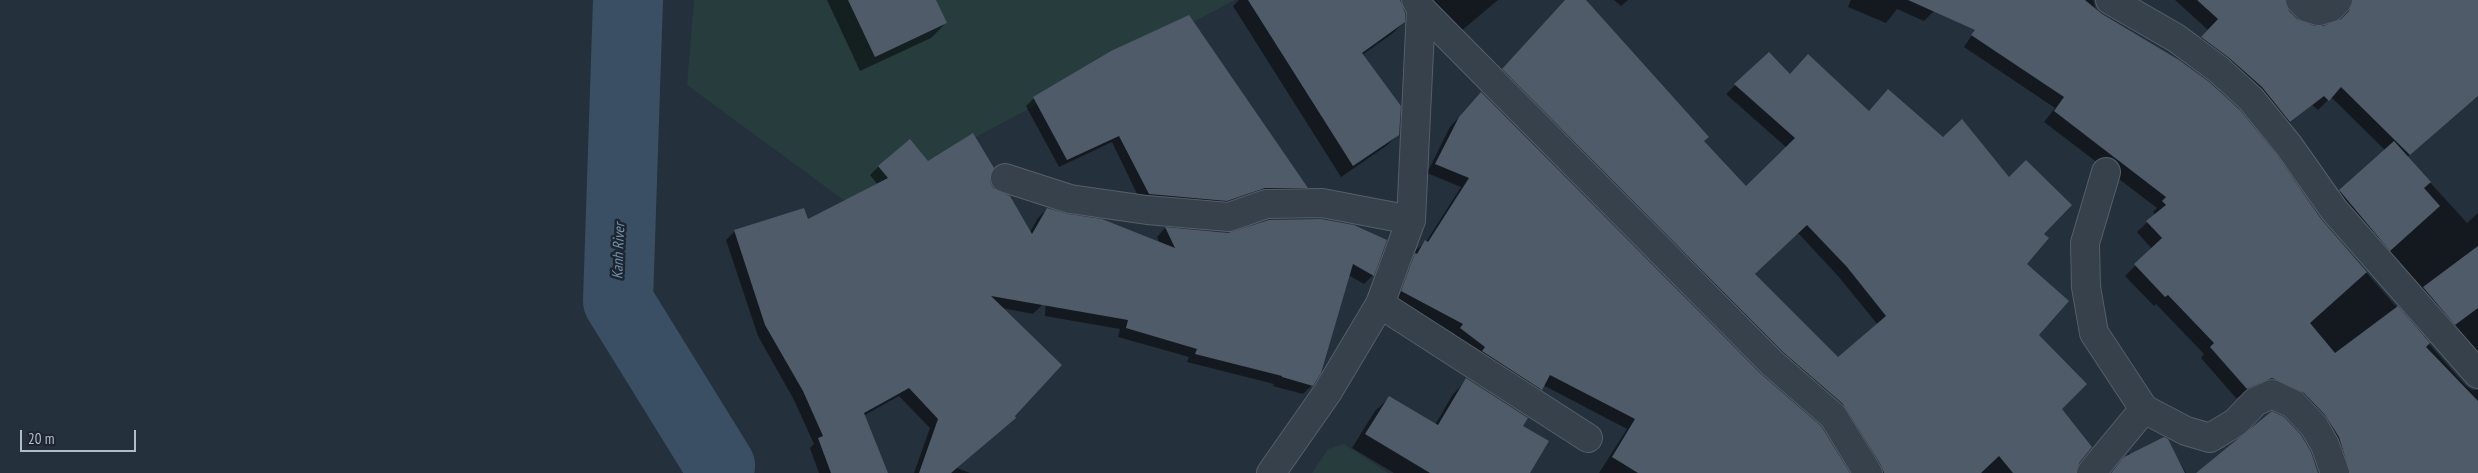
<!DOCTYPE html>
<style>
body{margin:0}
#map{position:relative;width:2478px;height:473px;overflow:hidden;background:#24303b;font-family:"PT Sans Narrow",sans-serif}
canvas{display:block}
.scale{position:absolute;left:20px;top:430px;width:116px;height:22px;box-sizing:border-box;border:2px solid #b3bcc7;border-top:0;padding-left:6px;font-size:15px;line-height:18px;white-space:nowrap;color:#b3bcc7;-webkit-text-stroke:4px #1d2630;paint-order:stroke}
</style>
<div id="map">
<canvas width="2478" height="473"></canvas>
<div class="scale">20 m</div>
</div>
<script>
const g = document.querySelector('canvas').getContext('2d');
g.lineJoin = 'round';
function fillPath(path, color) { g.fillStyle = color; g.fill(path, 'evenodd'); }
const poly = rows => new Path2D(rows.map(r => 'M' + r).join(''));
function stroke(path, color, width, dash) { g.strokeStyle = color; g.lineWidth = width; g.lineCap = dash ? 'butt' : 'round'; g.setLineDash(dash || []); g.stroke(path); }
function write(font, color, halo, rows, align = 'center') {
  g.font = font + ' "PT Sans Narrow",sans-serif'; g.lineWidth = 5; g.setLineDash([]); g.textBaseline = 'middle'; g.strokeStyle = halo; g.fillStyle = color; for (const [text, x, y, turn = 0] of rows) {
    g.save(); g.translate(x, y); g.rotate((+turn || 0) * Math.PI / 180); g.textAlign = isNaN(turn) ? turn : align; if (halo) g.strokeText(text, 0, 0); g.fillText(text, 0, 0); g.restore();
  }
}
const green = poly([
 [694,0,1235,0,849,204,687,85],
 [1344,444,1388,473,1312,473,1328,449]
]);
const shadow = poly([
 [827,0,935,0,946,23,931,38,860,71],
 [1239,0,1399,0,1404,22,1392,34,1362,55,1398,135,1386,146,1341,177,1233,6],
 [1414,0,1498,0,1454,37],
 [1566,0,1584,0,1703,141,1746,188,1787,148,1726,94,1769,53,1789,76,1869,112,2042,234,2026,265,2037,335,2060,409,2091,447,2074,470,2075,473,1872,473,1494,79],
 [1798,233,1838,276,1878,325,1838,359,1754,275],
 [1614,0,1628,0,1621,6],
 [1851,0,1939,0,1934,11,1924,21,1897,9,1886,23,1848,7],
 [1995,0,2093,0,2095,8,2101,14,2321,221,2465,385,2472,390,2478,390,2478,473,2338,473,2330,450,2254,390,2236,398,2201,358,2204,354,2156,304,2154,306,2125,276,2152,249,2137,232,2155,215,2153,212,2157,208,2044,122,2055,108,1964,47],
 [2175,0,2284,0,2284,5,2297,20,2315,27,2338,22,2343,16,2343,7,2339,0,2478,0,2478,96,2407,157,2467,223,2478,213,2478,372,2329,201,2386,151,2331,97,2318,110,2312,105,2279,131,2191,48,2208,30],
 [1112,52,1306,187,1299,195,1219,208,1141,202,1112,142,1059,167,1026,106,1034,98],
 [1472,103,1848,473,1599,473,1627,429,1543,385,1532,398,1452,338,1455,334,1393,300,1416,250,1426,242,1461,187,1427,173,1450,127],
 [928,162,988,181,992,189,1030,232,1038,218,1047,209,1160,244,1157,237,1165,228,1228,234,1321,220,1373,275,1364,284,1348,275,1312,385,1303,394,1273,386,1274,384,1187,362,1189,357,1118,337,1120,329,1045,316,1046,296,1042,305,1033,314,1002,308,995,434,957,468,970,473,914,473,930,428,899,396,863,416,854,473,819,473,810,448,814,444,794,400,758,336,726,240,735,231,807,221,878,185,870,175,879,166],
 [1467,380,1521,426,1529,473,1394,473,1352,448,1375,411,1389,398,1435,425,1453,394],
 [2167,440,2186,473,2110,473,2129,453,2131,455]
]);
const river = poly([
 [628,0,618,301,720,466,718,473]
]);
const building = poly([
 [848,0,936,0,947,23,875,57],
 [1248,0,1400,0,1405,13,1405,22,1362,53,1401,106,1399,135,1353,166],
 [1565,0,1586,0,1709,137,1704,141,1746,186,1795,138,1734,84,1769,52,1790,74,1808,54,1869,111,1888,89,1943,137,1962,119,2009,177,2026,160,2072,205,2044,234,2049,238,2027,264,2069,301,2039,335,2087,384,2062,409,2092,447,2079,463,2076,473,2013,473,1999,456,1981,473,1884,473,1881,465,1843,404,1783,352,1502,69],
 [1807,225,1847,267,1886,316,1838,357,1755,274],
 [1908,0,2085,0,2102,14,2179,60,2208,81,2240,110,2277,155,2321,219,2367,272,2310,323,2335,353,2398,306,2430,343,2426,347,2478,401,2478,473,2350,473,2339,437,2325,415,2304,393,2272,378,2247,389,2210,347,2214,343,2168,295,2165,297,2134,264,2162,238,2146,221,2166,205,2162,201,2166,197,2054,111,2064,97,1971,35,1975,30],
 [2197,0,2285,0,2289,11,2297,19,2315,26,2323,26,2341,19,2349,11,2353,0,2478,0,2478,96,2410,155,2341,87,2329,101,2324,96,2290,122,2262,87,2228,57,2201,37,2218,19],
 [1189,15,1308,188,1265,188,1227,201,1149,194,1119,136,1067,160,1033,97,1111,51],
 [1481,92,1761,374,1821,426,1850,473,1638,473,1612,457,1635,419,1550,375,1542,390,1482,351,1485,347,1460,328,1463,324,1401,291,1415,253,1417,254,1425,240,1428,242,1469,178,1435,164,1459,117],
 [973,133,994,168,990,181,993,188,1010,196,1032,234,1047,208,1068,214,1102,219,1175,248,1165,227,1228,233,1269,220,1321,219,1354,225,1387,240,1374,276,1353,264,1321,373,1313,386,1282,377,1282,376,1195,354,1197,349,1126,328,1128,320,991,296,1062,365,1015,416,1016,418,951,473,919,473,938,419,909,388,864,413,888,473,831,473,818,438,823,436,803,391,765,325,734,230,804,208,808,219,888,178,878,166,910,139,928,161],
 [2394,141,2431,182,2424,188,2440,206,2390,251,2339,190],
 [2478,246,2478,308,2455,325,2423,287],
 [1466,378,1528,418,1523,426,1549,441,1530,473,1430,473,1365,434,1389,396,1438,425],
 [2272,411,2284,417,2301,435,2311,452,2318,473,2196,473],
 [2164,437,2168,439,2185,473,2111,473,2124,457]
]);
const minor = poly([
 [2110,0,2176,38,2218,69,2251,99,2289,146,2334,210,2478,374],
 [2300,0,2308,8,2319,11,2330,8,2338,0],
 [1421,9,1772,363,1833,416,1868,473],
 [2106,172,2085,243,2086,287,2094,333,2144,409,2186,431,2210,438,2236,422,2255,402,2272,394,2293,404,2314,426,2325,445,2335,473],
 [1005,178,1070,199,1147,210,1229,217,1266,204,1322,203,1411,220],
 [1380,304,1588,438],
 [2091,473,2144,409]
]);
const tertiary = poly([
 [1271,473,1327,393,1380,304,1411,220,1421,9,1416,0]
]);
const waterNames = [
 ["Kanh River",619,251,-88]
];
fillPath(green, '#273d3d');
fillPath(shadow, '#0007');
stroke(river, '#3a4f63', 70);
fillPath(building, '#4f5b68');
stroke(minor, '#565f69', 30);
stroke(tertiary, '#565f69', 30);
stroke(minor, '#37414b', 28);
stroke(tertiary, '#37414b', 28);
write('italic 15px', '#7490a9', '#1d2630', waterNames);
</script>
